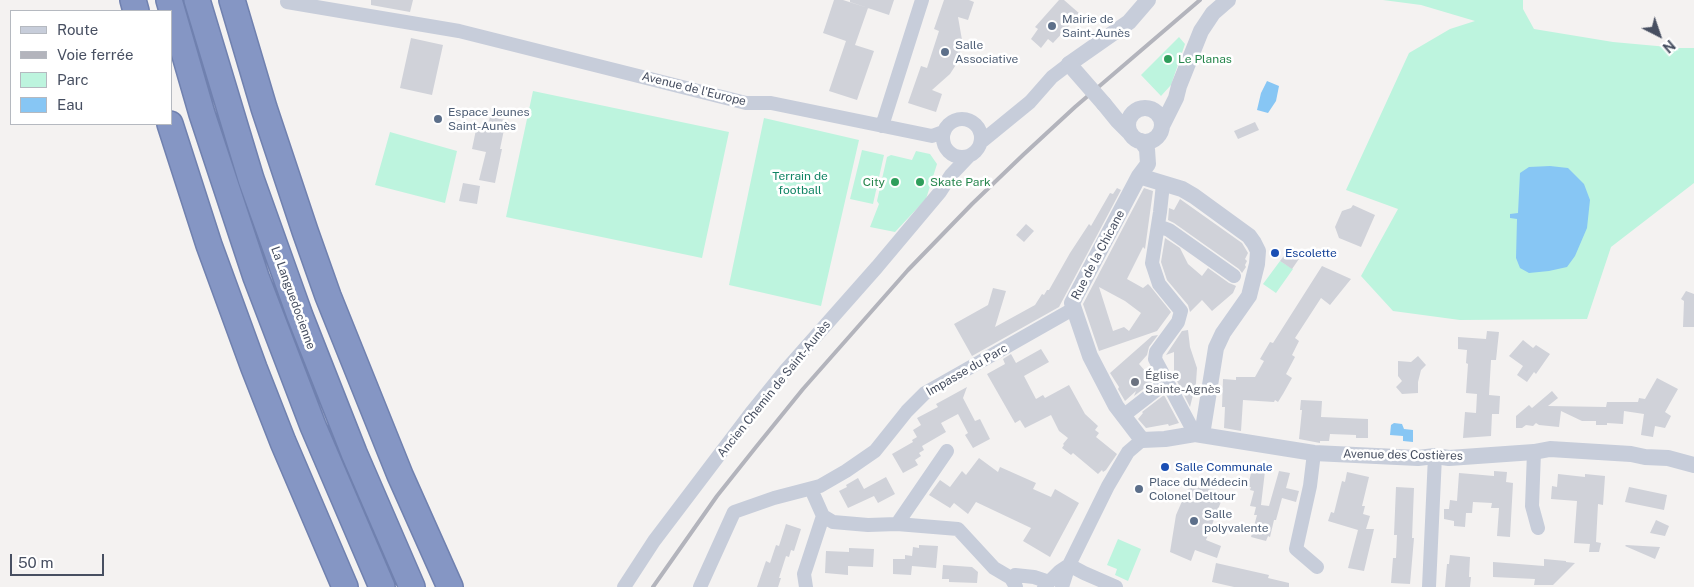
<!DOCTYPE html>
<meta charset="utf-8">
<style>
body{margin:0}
#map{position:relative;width:1694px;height:587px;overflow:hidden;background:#f4f2f1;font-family:"Public Sans",sans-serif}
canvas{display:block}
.legend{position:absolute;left:10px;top:10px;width:162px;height:115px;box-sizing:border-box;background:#fff;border:1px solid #b5b9c0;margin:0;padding:6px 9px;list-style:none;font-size:15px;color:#474f61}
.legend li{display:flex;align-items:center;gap:10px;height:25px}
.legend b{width:25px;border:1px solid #b5b9c0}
.north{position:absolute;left:1634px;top:10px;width:50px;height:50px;-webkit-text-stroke:4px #fff;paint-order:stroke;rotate:139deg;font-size:14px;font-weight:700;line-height:20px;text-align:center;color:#474f61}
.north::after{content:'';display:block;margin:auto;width:18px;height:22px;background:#474f61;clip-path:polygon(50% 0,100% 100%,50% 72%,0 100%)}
.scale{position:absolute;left:10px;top:554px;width:94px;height:22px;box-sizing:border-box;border:2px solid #474f61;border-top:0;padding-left:6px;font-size:15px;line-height:18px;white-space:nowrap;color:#474f61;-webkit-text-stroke:4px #fff;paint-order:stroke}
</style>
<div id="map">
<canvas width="1694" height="587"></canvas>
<ul class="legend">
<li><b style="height:6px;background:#c7cdda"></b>Route</li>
<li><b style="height:6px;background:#b3b4bc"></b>Voie ferrée</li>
<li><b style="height:14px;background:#bdf4de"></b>Parc</li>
<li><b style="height:14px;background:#87c6f4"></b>Eau</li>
</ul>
<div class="north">N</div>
<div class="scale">50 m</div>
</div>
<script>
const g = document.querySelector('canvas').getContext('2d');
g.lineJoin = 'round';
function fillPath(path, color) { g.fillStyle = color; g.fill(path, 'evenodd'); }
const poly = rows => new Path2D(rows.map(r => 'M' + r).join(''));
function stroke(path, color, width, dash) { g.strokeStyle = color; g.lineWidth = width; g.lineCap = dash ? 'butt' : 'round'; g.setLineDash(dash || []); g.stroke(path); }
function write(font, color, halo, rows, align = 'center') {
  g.font = font + ' "Public Sans",sans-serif'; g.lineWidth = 5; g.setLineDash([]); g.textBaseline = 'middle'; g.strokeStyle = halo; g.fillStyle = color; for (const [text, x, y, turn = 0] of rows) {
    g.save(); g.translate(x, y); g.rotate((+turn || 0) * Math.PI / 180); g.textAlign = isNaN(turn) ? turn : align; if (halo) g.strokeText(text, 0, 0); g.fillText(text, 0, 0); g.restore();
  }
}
const green = poly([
 [1383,0,1523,0,1523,9,1534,29,1613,42,1679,48,1694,48,1694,183,1611,247,1587,319,1460,320,1393,311,1361,276,1398,209,1346,190,1409,53,1450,29,1475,21,1421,5],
 [1179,37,1185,44,1171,85,1161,96,1141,75],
 [533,91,729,132,702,258,506,217],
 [764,118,859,140,821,306,729,285],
 [390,132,457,151,445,203,375,185],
 [862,150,884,155,873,204,850,199],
 [916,151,930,154,937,164,926,199,895,232,870,227,879,204,877,201,887,157,891,155,912,160],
 [1280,261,1293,269,1276,293,1263,284],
 [1118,539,1141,549,1128,581,1115,575,1117,569,1107,565]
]);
const water = poly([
 [1267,81,1279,86,1276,101,1268,113,1257,110,1261,93],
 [1550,166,1568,168,1584,184,1590,200,1587,228,1575,256,1567,267,1549,271,1529,273,1520,268,1516,258,1517,219,1510,218,1510,214,1518,213,1520,173,1529,167],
 [1394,423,1402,424,1404,429,1413,430,1413,442,1403,441,1403,436,1390,435,1391,425]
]);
const building = poly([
 [371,0,413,0,410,12,371,5],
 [834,0,843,0,868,8,855,45,874,51,857,100,829,91,846,41,823,33],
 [850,0,894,0,889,15,850,2],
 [944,0,969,0,974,2,968,20,958,17,962,40,959,60,950,74,932,90,942,94,936,112,908,103,921,66,927,68,939,31,934,29],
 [1059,0,1064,0,1080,14,1053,43,1048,39,1041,48,1031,39,1038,29,1035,27],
 [411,38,443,45,432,95,400,88],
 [490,117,506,120,500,149,502,149,495,183,479,180,486,152,472,149,477,125,487,127],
 [1255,122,1259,130,1238,139,1234,131],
 [463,183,480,186,477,204,459,201],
 [1117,188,1121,190,1059,307,972,356,954,324,988,305,993,288,1006,291,995,327,1035,305,1042,294,1044,295,1047,290,1049,290,1070,253,1089,224,1091,226,1110,193,1113,194],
 [1144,188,1153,191,1145,249,1143,247,1127,279,1143,288,1148,284,1150,286,1171,312,1157,331,1099,351,1083,304],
 [1099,287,1125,301,1141,313,1129,331,1124,327,1113,331],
 [1180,199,1242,243,1248,253,1245,259,1247,261,1245,265,1246,267,1242,273,1239,269,1174,223,1168,220,1169,208,1174,210],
 [1353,205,1375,215,1361,247,1339,238,1335,227,1342,211,1351,208],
 [1026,224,1034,231,1024,242,1016,235],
 [1165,238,1180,248,1188,264,1202,276,1208,268,1229,283,1234,285,1236,286,1233,293,1212,311,1202,300,1190,312,1188,305,1167,280,1161,262],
 [1288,250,1301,256,1292,269,1280,261],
 [1322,266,1351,279,1330,305,1321,298,1295,338,1299,341,1292,355,1295,357,1286,374,1292,378,1283,394,1278,402,1275,400,1274,402,1243,400,1241,431,1224,428,1225,407,1222,407,1223,379,1236,380,1236,377,1255,377,1264,361,1260,359,1270,342,1273,343],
 [1686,291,1694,294,1694,327,1683,327,1684,301,1681,299],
 [1188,330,1190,347,1197,368,1196,383,1190,407,1174,375,1174,352,1166,355,1182,331],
 [1487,331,1499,332,1496,360,1491,360,1489,395,1500,396,1499,414,1492,414,1491,436,1463,438,1465,412,1476,413,1477,394,1466,393,1468,364,1466,363,1467,350,1458,349,1458,337,1486,339],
 [1158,335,1149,347,1147,355,1139,364,1154,381,1134,396,1136,391,1125,401,1118,389,1119,387,1110,373,1152,336],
 [1523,340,1533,348,1536,345,1550,354,1536,374,1534,372,1527,382,1517,375,1523,366,1509,356],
 [1041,349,1049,362,1024,376,1036,399,1043,395,1045,398,1069,385,1085,414,1098,426,1095,430,1099,433,1096,437,1117,454,1106,470,1103,472,1102,470,1098,474,1073,453,1071,455,1062,448,1064,445,1063,444,1068,438,1059,431,1051,415,1025,428,1020,420,1015,423,987,374,1005,364,1003,359,1011,354,1016,363],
 [1418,356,1426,365,1421,370,1418,382,1418,393,1402,394,1396,387,1402,381,1398,376,1398,361,1411,362],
 [1657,378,1678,389,1665,412,1671,416,1665,428,1655,426,1653,437,1641,435,1644,414,1624,411,1623,424,1607,423,1607,425,1596,425,1596,421,1582,421,1561,411,1559,427,1539,425,1536,423,1533,426,1526,425,1522,428,1516,428,1516,416,1529,405,1532,408,1552,391,1558,398,1548,406,1606,407,1607,402,1638,402,1639,398,1645,399],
 [967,387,963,398,975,421,980,419,990,439,973,448,965,435,968,433,958,414,941,423,946,432,922,446,924,450,919,453,921,456,915,460,918,465,903,473,892,454,913,442,912,440,917,437,913,430,921,425,917,418,938,407,936,404],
 [1164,395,1179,423,1169,426,1168,424,1146,428,1138,419,1143,413,1142,412],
 [1301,400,1322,401,1321,417,1368,419,1368,438,1356,438,1356,435,1330,434,1329,441,1320,441,1320,443,1299,439,1302,410,1300,410],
 [979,458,998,472,1000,467,1036,483,1033,489,1051,497,1055,489,1079,503,1050,557,1023,541,1031,528,976,502,968,514,954,503,950,508,929,495,940,480,950,487,962,471,966,475],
 [1252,468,1265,471,1261,505,1269,506,1279,471,1290,473,1286,488,1299,491,1296,502,1282,498,1276,520,1274,520,1270,537,1268,536,1266,541,1251,537,1257,515,1254,515,1256,507,1250,506,1254,491,1250,490,1251,487,1248,487],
 [1494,471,1507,472,1506,482,1513,483,1510,537,1497,536,1499,508,1491,508,1492,503,1473,502,1472,513,1466,513,1465,527,1454,526,1454,521,1444,519,1444,509,1449,509,1450,500,1457,501,1459,473,1494,476],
 [1347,472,1369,477,1362,506,1365,506,1363,514,1370,516,1366,529,1374,529,1364,571,1348,568,1358,530,1328,521,1331,512,1334,513,1342,481,1345,482],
 [1558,474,1585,477,1585,474,1605,476,1603,505,1598,504,1596,542,1601,543,1599,552,1589,552,1590,544,1574,543,1577,501,1551,499,1552,486,1557,487],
 [886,477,895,494,878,503,874,496,848,508,839,491,847,487,846,485,858,478,864,489],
 [1193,482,1224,494,1206,540,1221,546,1217,558,1195,550,1191,561,1170,552,1176,515,1186,492],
 [1396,487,1414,488,1412,538,1414,538,1410,584,1391,583,1393,558,1396,558,1397,535,1394,535],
 [1629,487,1667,495,1664,510,1625,502],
 [1656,520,1669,526,1665,536,1650,533],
 [786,524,801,529,794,551,791,550,789,557,786,556,779,578,781,578,778,587,757,587,766,561,770,563,776,545,779,546],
 [919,545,938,546,936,568,912,566,911,575,893,574,893,559,905,559,905,555,912,556,913,547,919,548],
 [1626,545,1660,547,1655,559,1625,546],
 [849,548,874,549,873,567,848,566,848,575,825,573,826,551,849,552],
 [1450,555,1470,557,1469,577,1471,577,1470,587,1445,587,1447,564,1449,564],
 [1544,559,1566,561,1566,562,1575,563,1553,585,1534,585,1535,579,1493,577,1493,562,1544,566],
 [1216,563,1269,575,1268,578,1289,583,1289,587,1234,587,1212,582],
 [943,565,972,567,978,572,977,583,949,582,949,579,942,579]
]);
const minor = poly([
 [287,2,459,31,746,103,771,103,932,136,943,132],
 '943 138a19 19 0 1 1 38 0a19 19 0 1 1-38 0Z',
 [882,126,922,0],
 [981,142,1030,102,1052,77,1069,64],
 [1163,184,1160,212,1152,263,1159,284,1181,311,1178,322,1156,352,1155,359,1195,434],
 [1158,226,1169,230,1234,276],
 [1123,416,1168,381],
 [1534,452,1532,506,1538,528],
 [1314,453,1310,486,1296,549,1317,567],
 [811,489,823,516,833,522,868,525,897,524,958,529,994,568,1011,578,1016,587],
 [897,524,947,451],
 [1011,578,1015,575,1034,577,1049,582],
 [624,587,654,541,751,413,785,371,877,267,940,192,951,175,969,156],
 [700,587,734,512,774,498,820,486,846,471,875,451,907,411,925,393,1073,309],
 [806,587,804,574,823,516],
 [1044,587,1060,571,1069,565,1108,486,1128,452,1142,440],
 [1062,587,1069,565,1084,573,1116,587],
 [1429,587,1435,456]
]);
const tertiary = poly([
 [1069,64,1129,22,1148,0],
 [1104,104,1117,120,1129,132],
 '1128 125a17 17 0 1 1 34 0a17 17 0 1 1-34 0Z',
 [1162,126,1176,98,1179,86,1201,31,1213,13,1228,0],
 [1141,141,1147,149,1148,164,1139,176,1072,303,1090,356,1116,406,1142,440,1165,439,1195,434,1314,453,1418,458,1435,456,1449,458,1534,452,1550,449,1631,454,1645,457,1668,458,1694,465],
 [1139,176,1182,189,1194,196,1249,236,1254,243,1258,251,1257,264,1249,296,1223,333,1216,348,1202,435]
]);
const motorway = poly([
 [133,0,136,11],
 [169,0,202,114,256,277,313,426,382,587],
 [197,0,251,179,300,316,354,453,412,587],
 [232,0,264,108,305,231,328,296,400,475,450,587],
 [170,124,209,245,254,368,283,442,345,587]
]);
const rail = poly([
 [653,587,717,496,756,447,803,389,908,270,972,204,1023,155,1075,107,1200,0]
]);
const tertiaryBridge = poly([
 [1069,64,1104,104]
]);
const markers = [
 [1052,26,5,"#5c6f8a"],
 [945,52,5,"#5c6f8a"],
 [1168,59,5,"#2e9e5b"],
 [438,119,5,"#5c6f8a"],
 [895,182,5,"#2e9e5b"],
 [920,182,5,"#2e9e5b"],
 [1275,253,5,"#1a4fb4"],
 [1135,382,5,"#6b7280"],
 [1165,467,5,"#1a4fb4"],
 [1139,489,5,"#5c6f8a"],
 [1194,521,5,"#5c6f8a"]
];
const serviceNames = [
 ["Mairie de",1062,19],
 ["Saint-Aunès",1062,33],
 ["Salle",955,45],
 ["Associative",955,59],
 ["Espace Jeunes",448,112],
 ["Saint-Aunès",448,126],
 ["Place du Médecin",1149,482],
 ["Colonel Deltour",1149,496],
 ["Salle",1204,514],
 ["polyvalente",1204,528]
];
const leisureNames = [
 ["Le Planas",1178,59],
 ["City",885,182,"right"],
 ["Skate Park",930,182]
];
const streetNames = [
 ["Avenue de l'Europe",694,89,14],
 ["Rue de la Chicane",1098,255,-62],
 ["La Languedocienne",293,298,70],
 ["Impasse du Parc",967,370,-30],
 ["Ancien Chemin de Saint-Aunès",774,389,-51],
 ["Avenue des Costières",1403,455,1]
];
const parkNames = [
 ["Terrain de",800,176],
 ["football",800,190]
];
const transitNames = [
 ["Escolette",1285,253],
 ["Salle Communale",1175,467]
];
const worshipNames = [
 ["Église",1145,375],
 ["Sainte-Agnès",1145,389]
];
fillPath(green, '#bdf4de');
fillPath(water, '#87c6f4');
fillPath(building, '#d0d2d9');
stroke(motorway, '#7081af', 28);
stroke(minor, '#c7cdda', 14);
stroke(tertiary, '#c7cdda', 16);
stroke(motorway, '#8596c4', 25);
stroke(rail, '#b3b4bc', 4);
stroke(tertiaryBridge, '#c7cdda', 16);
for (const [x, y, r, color] of markers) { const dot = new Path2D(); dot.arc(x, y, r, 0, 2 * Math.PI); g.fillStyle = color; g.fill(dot); stroke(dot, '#fff', 2); }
write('12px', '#4e5e75', '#fff', serviceNames, 'left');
write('12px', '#27864d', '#fff', leisureNames, 'left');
write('12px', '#474f61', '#fff', streetNames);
write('12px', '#0f8463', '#fff', parkNames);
write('12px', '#164399', '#fff', transitNames, 'left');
write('12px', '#5b616d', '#fff', worshipNames, 'left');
</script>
